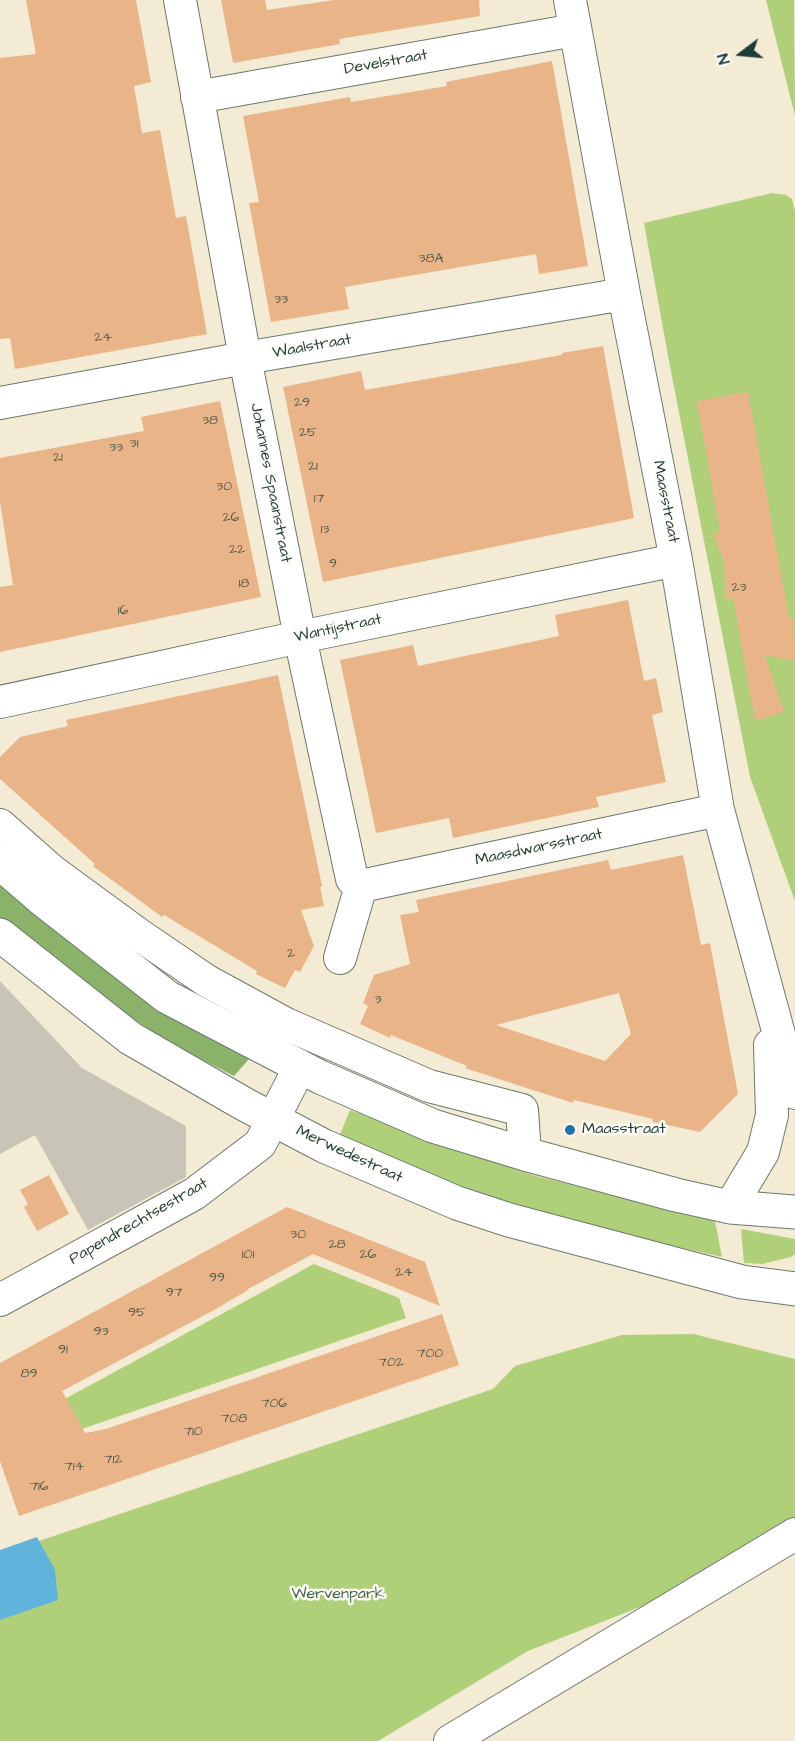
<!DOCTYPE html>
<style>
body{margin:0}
#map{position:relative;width:795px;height:1741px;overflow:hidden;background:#f4ebd5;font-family:"Architects Daughter",sans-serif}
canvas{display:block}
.north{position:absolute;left:711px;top:24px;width:60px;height:60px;-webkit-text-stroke:4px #fdfcf7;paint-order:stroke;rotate:254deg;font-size:16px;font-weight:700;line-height:24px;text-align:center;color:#1f3d34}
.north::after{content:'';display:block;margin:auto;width:21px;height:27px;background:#1f3d34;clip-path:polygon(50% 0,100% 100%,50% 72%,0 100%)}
</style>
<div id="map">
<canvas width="795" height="1741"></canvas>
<div class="north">N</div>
</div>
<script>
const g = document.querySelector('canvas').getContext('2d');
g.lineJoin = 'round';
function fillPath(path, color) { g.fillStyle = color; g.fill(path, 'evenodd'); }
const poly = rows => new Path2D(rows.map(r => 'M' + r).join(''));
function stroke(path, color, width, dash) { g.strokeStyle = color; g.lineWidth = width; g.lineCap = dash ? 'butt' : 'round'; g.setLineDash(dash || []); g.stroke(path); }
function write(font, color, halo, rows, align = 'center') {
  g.font = font + ' "Architects Daughter",sans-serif'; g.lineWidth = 5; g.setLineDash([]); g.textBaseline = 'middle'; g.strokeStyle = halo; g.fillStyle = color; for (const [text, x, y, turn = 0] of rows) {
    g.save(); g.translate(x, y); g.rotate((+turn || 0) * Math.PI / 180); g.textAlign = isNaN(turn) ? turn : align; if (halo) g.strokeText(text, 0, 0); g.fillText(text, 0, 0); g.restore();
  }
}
const industrial = poly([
 [0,981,82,1068,186,1126,186,1177,88,1230,35,1135,0,1154]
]);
const green = poly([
 [766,0,794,0,795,116],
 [772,193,786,195,792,199,795,212,795,901,750,777,668,356,644,223],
 [350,1110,536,1176,715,1221,722,1257,611,1232,473,1191,339,1137],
 [741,1229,795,1239,795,1254,791,1257,762,1264,744,1263],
 [314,1264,399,1298,406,1318,0,1457,0,1434],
 [693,1334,795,1359,795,1546,528,1651,378,1741,0,1741,0,1554,493,1389,515,1366,622,1335]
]);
const forest = poly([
 [0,878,256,1051,234,1076,175,1046,115,1007,0,919]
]);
const water = poly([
 [37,1537,55,1570,58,1600,0,1620,0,1550]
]);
const building = poly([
 [26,0,136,0,151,82,134,86,142,133,160,130,176,218,186,216,207,334,15,369,10,338,0,339,0,58,36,54],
 [221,0,265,0,267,10,334,0,479,0,480,16,339,39,340,44,233,63],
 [552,61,588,266,539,274,536,254,345,287,349,309,271,322,249,203,259,202,243,116,350,97,351,102,447,86,446,82],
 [603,346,634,518,323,582,283,387,361,371,365,390,562,355,562,353],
 [748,392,789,618,792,617,795,636,795,661,765,655,784,712,755,721,733,598,726,600,724,563,713,533,720,532,697,401],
 [220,401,261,597,0,652,0,587,13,585,0,502,0,458,144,431,141,417],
 [628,600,644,681,656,678,663,712,652,715,666,782,596,797,599,807,453,838,449,818,376,833,340,660,413,645,418,666,559,636,555,615],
 [278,675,322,886,320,887,324,906,301,910,314,946,300,972,295,970,285,988,256,974,257,971,164,915,162,917,93,866,95,864,0,779,0,757,20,737,68,726,66,720],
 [683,855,701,945,710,943,738,1094,700,1132,653,1122,653,1119,574,1100,573,1103,465,1068,467,1066,391,1035,390,1038,360,1024,368,1006,363,1003,374,975,410,964,400,915,419,912,416,900,608,860,611,870],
 [619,993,631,1034,605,1061,496,1025],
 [49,1175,69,1214,37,1231,24,1207,28,1204,20,1190],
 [287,1207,425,1262,440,1306,313,1254,248,1289,248,1290,214,1310,62,1391,85,1433,106,1429,442,1314,459,1365,19,1516,0,1461,0,1363]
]);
const street = poly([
 [180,0,245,358,300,637,352,879,361,886],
 [570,0,624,294,676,560,718,810,795,1093],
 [197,97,575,30],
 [0,403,245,358,624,294],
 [0,702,300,637,676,560],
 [0,825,52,871,138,934,207,981,286,1024,429,1086,522,1110,525,1154],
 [361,886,718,810],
 [340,958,361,886],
 [730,1207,763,1152,772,1115,770,1045],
 [0,1300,194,1194,260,1144,300,1067],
 [450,1741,795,1534]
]);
const secondary = poly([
 [0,863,43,900,167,997,320,1077,433,1126,525,1154,676,1195,730,1207,795,1212],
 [0,935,130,1038,244,1104,324,1146,457,1203,509,1220,742,1282,795,1289]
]);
const markers = [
 [570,1130,6,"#1f6fb2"]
];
const numberNames = [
 ["38A",431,259],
 ["33",281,300],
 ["24",103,338],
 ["29",302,403],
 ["38",210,421],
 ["25",308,433],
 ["31",134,444],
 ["33",116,448],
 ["21",58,458],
 ["21",313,467],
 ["30",224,487],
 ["17",319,499],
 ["26",231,518],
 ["13",325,530],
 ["22",237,550],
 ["9",333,564],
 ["18",244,584],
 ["23",739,588],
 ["16",123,611],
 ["2",291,954],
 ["3",378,1000],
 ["30",298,1235],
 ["28",337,1245],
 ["101",248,1255],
 ["26",368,1255],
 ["24",404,1273],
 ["99",217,1278],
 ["97",174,1293],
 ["95",137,1313],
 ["93",101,1332],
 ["91",63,1350],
 ["700",430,1354],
 ["702",391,1363],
 ["89",29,1374],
 ["706",274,1404],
 ["708",234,1419],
 ["710",193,1432],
 ["712",113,1460],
 ["714",74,1467],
 ["716",39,1487]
];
const streetNames = [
 ["Develstraat",386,63,-10],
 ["Waalstraat",312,347,-10],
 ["Johannes Spaanstraat",270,483,79],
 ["Maasstraat",665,502,79],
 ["Wantijstraat",338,629,-12],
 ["Maasdwarsstraat",539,848,-12],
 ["Merwedestraat",349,1155,25],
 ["Papendrechtsestraat",139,1222,-30]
];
const poiNames = [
 ["Maasstraat",582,1130]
];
const parkNames = [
 ["Wervenpark",338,1595]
];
fillPath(industrial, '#c8c4b8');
fillPath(green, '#afd079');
fillPath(forest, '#8bb269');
fillPath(water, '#60b4dc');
fillPath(building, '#e8b488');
stroke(street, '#6a7a6c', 34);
stroke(secondary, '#6a7a6c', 35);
stroke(street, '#fff', 32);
stroke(secondary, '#fff', 33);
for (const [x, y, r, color] of markers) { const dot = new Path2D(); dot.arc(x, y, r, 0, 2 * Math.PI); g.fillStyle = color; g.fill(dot); stroke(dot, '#fdfcf7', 2); }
write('14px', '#515b49', null, numberNames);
write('16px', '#1f3d34', '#fdfcf7', streetNames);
write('16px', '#1f3d34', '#fdfcf7', poiNames, 'left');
write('16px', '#436245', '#fdfcf7', parkNames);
</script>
